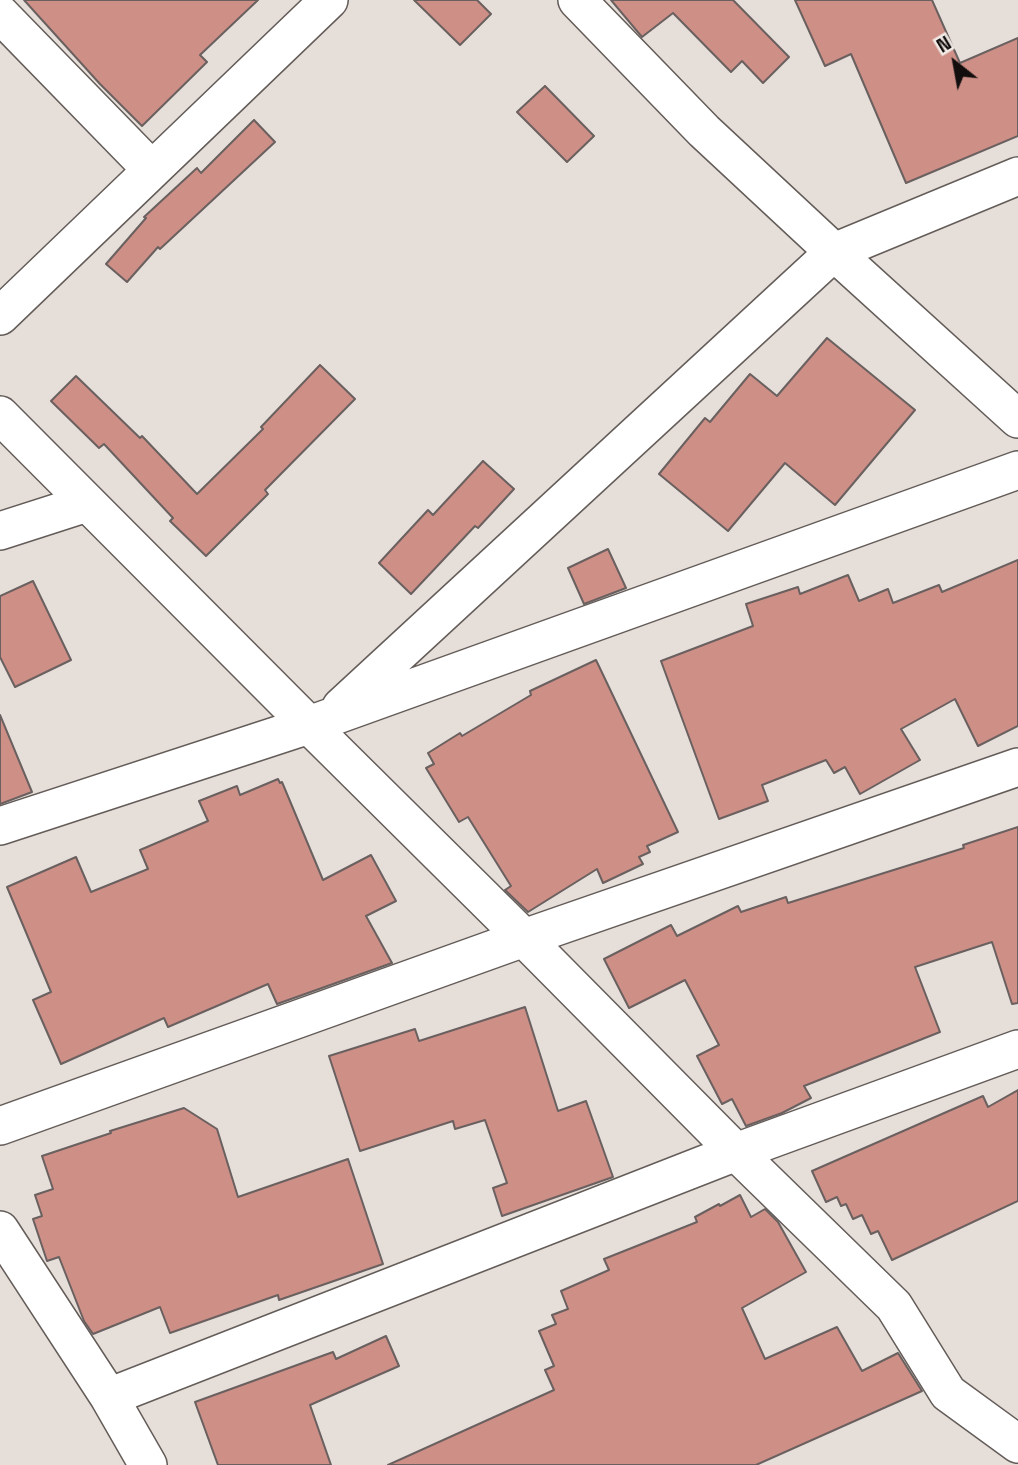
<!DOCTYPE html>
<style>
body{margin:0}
#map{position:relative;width:1018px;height:1465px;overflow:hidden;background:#e6ded9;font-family:"Space Grotesk",sans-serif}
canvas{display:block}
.north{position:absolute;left:920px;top:28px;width:70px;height:70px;-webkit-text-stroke:5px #f3ebe7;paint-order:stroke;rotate:329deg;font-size:19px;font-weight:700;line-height:28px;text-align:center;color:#110e0d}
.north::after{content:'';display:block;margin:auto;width:24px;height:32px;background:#110e0d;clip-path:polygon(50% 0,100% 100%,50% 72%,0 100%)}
</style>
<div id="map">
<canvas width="1018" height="1465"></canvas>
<div class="north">N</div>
</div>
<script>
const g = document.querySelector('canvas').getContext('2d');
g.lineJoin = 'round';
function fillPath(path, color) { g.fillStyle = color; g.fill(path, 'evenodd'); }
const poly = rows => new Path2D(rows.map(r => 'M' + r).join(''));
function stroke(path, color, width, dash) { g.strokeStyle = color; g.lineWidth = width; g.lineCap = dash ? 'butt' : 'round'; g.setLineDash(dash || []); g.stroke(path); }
const building = poly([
 [24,0,258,0,200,55,207,62,142,126,100,84,24,0],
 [414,0,477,0,491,14,460,45,414,0],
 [611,0,733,0,789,57,763,83,742,61,731,72,673,13,642,37,611,0],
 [795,0,932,0,960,63,1018,38,1018,136,906,183,851,54,825,66,795,0],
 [545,86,594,136,567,162,517,112,545,86],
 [254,120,275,142,160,249,158,247,127,282,106,264,146,218,144,217,197,168,201,173,254,120],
 [827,338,915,410,835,505,785,463,728,531,659,474,705,418,710,422,750,374,777,396,827,338],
 [320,365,355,399,265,490,268,494,206,556,170,521,173,518,104,444,99,448,51,401,76,376,140,438,142,436,197,494,263,429,261,427,320,365],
 [483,461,514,489,478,528,475,526,411,594,379,563,428,510,433,515,483,461],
 [608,549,626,588,584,604,568,568,608,549],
 [1018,560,1018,726,978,746,955,699,901,729,920,760,860,794,845,767,834,773,826,760,762,785,768,801,719,819,661,661,753,626,746,604,798,587,800,594,848,575,859,601,888,589,893,603,939,585,942,592,1018,560],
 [33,581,71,660,15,687,0,657,0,596,33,581],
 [596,660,678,832,647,846,650,852,639,857,643,864,603,883,597,869,528,912,505,890,511,886,468,817,459,822,426,768,434,764,428,753,460,733,462,736,531,695,530,691,596,660],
 [0,715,32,792,0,804,0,715],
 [278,779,280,783,282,782,323,880,371,855,396,901,366,916,392,963,277,1004,268,984,168,1027,164,1018,61,1064,33,1000,51,992,7,887,76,857,91,892,148,869,140,850,208,821,199,801,237,786,240,795,278,779],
 [1018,827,1018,1003,1012,1004,992,942,915,967,940,1032,804,1086,811,1098,782,1113,746,1126,732,1099,722,1104,697,1056,719,1045,685,980,629,1008,604,959,671,925,677,936,738,906,741,912,786,897,788,903,964,848,963,845,1018,827],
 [525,1007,558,1111,586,1101,613,1177,502,1216,493,1188,507,1183,485,1120,455,1129,453,1121,360,1151,329,1056,415,1029,419,1041,525,1007],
 [1018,1090,1018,1201,892,1260,878,1231,871,1234,862,1215,853,1219,846,1204,841,1206,837,1197,826,1202,812,1171,983,1096,988,1107,1018,1090],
 [184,1108,217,1129,238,1197,348,1159,383,1264,279,1300,278,1295,170,1333,160,1307,93,1334,84,1321,59,1257,47,1261,33,1219,42,1216,35,1195,53,1189,42,1156,111,1133,110,1131,184,1108],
 [740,1195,751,1217,765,1209,778,1222,806,1272,742,1308,765,1359,837,1327,862,1371,898,1353,922,1391,756,1465,388,1465,554,1390,545,1370,554,1366,539,1331,556,1324,552,1315,568,1309,561,1291,609,1270,604,1259,697,1222,695,1217,719,1204,720,1206,740,1195],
 [386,1336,399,1366,310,1405,331,1465,218,1465,195,1402,333,1352,336,1359,386,1336]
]);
const minor = poly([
 [577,0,704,131,834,252,1018,419],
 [0,14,152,170],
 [0,316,329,0],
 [0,415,309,725,524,938,736,1152,894,1306,948,1393,1018,1444],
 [0,531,87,503],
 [341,707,834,252,1018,176],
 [0,826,309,725,1018,470],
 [0,1126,524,938,1018,767],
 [0,1230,109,1397,148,1465],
 [109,1397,736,1152,1018,1049]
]);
fillPath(building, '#ce8f87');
stroke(building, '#69605f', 2);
stroke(minor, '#635c58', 40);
stroke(minor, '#fff', 37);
</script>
